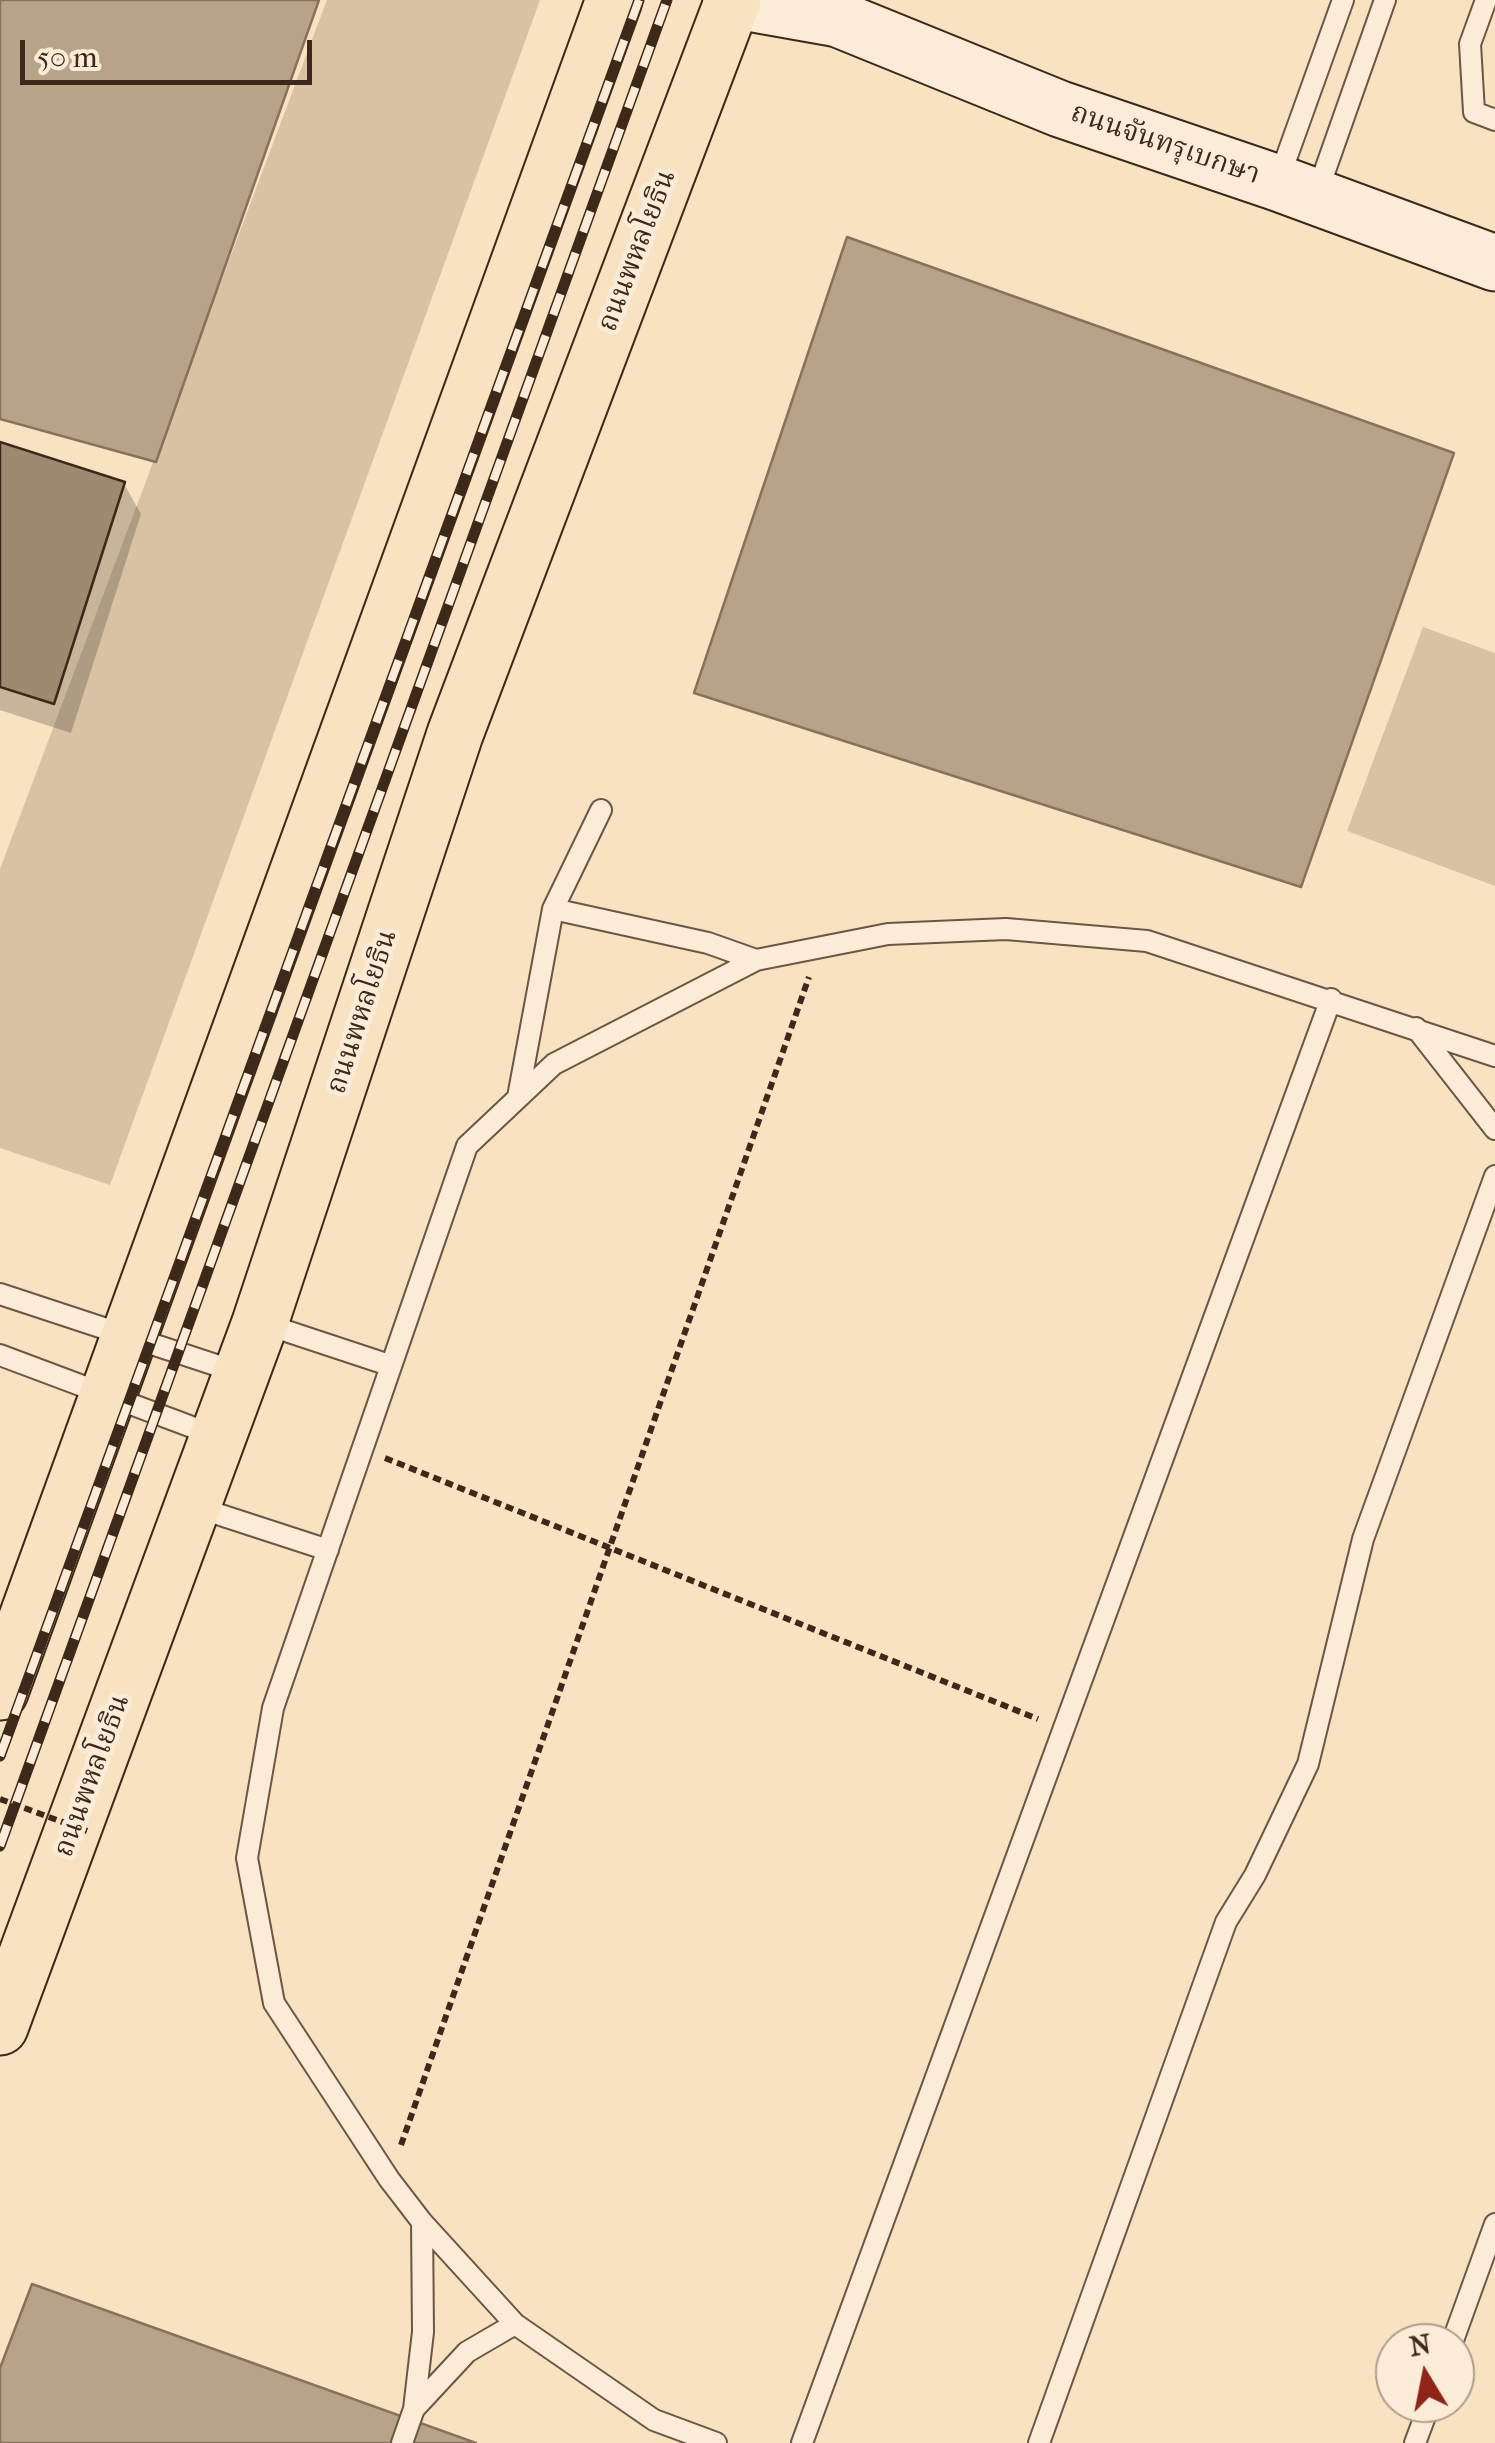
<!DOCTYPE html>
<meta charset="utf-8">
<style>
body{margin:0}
#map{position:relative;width:1495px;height:2443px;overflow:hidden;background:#f9e2c1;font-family:"IM FELL French Canon",serif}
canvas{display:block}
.north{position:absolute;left:1375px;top:2323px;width:100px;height:100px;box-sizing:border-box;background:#fbecd7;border:2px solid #af9e8b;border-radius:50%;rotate:350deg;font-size:28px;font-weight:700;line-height:40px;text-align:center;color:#3e2819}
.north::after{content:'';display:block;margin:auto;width:35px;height:45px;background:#8f2418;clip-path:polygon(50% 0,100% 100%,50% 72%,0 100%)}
.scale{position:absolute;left:20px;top:40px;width:292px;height:45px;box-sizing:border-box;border:5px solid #3e2819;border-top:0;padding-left:12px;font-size:30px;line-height:35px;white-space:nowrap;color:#3e2819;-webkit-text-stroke:8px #fbecd7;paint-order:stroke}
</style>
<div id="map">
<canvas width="1495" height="2443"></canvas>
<div class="north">N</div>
<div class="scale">50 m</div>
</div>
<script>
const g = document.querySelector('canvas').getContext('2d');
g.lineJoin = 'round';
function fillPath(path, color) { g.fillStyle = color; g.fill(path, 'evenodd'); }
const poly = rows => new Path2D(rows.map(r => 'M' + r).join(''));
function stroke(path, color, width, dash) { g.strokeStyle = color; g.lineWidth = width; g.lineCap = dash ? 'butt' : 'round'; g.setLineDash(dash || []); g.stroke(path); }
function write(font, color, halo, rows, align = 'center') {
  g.font = font + ' "IM FELL French Canon","Noto Serif Thai",serif'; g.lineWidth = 9; g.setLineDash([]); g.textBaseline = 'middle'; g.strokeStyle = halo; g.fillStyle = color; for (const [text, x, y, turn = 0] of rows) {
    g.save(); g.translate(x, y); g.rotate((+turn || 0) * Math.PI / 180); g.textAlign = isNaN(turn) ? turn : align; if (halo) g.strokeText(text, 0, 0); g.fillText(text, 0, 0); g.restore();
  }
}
const green = poly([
 [327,0,540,0,110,1185,0,1148,0,869],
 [1423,627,1495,653,1495,886,1347,831]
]);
const water = poly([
 [0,0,319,0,156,462,0,419,0,0],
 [847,237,1454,453,1301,887,694,693,847,237],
 [32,2284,476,2443,0,2443,0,2368,32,2284]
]);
const shadow = poly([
 [0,445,124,484,141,514,71,733,0,710]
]);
const building = poly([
 [0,442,125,482,54,704,0,687,0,442]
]);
const path = poly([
 [385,1458,1038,1719],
 [401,2145,809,977]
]);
const lane = poly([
 [1486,0,1470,44,1474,112,1495,120],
 [1278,181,1343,0],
 [1316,196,1385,0],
 [553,909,708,943,756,960],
 [1416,1028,1495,1129],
 [518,1097,553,909,601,810],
 [0,1294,240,1373],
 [262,1323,389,1365],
 [0,1355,216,1436],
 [196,1507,328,1550],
 [1452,2343,1495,2224],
 [414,2409,467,2352,515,2324],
 [402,2443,414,2409,423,2332,422,2222],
 [716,2443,654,2420,515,2324,422,2222,389,2179,274,2003,247,1858,273,1708,467,1146,554,1064,756,960,888,934,1006,929,1147,941,1495,1056],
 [802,2443,1331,999],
 [1039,2443,1226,1922,1255,1875,1308,1764,1363,1539,1495,1176],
 [1415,2443,1430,2403]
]);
const secondary = poly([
 [731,0,838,19,1060,109,1278,183,1495,263]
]);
const primary = poly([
 [0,1692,614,0],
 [0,2027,260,1323,455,734,733,0]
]);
const rail = poly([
 [0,1756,639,0],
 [0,1846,667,0]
]);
const pathBridge = poly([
 [0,1799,87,1831]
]);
const streetNames = [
 ["ถนนจันทรุเบกษา",1165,145,19],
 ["ถนนพหลโยธิน",638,251,-69],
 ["ถนนพหลโยธิน",363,1012,-72],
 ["ถนนพหลโยธิน",93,1776,-70]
];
fillPath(green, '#d9c2a4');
fillPath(water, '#b9a388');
stroke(water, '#88725c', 2.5);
fillPath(shadow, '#0003');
fillPath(building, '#9f8970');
stroke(building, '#3e2819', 2.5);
stroke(lane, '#6d5643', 24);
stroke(secondary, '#3e2819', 59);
stroke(primary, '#3e2819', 59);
stroke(path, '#3e2819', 6, [8, 5]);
stroke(lane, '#fbecd7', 20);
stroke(secondary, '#fbecd7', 55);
stroke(primary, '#f9e2c1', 55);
stroke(rail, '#3e2819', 11);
stroke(rail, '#fbecd7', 8, [22]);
stroke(pathBridge, '#3e2819', 6, [8, 5]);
write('28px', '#3e2819', '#fbecd7', streetNames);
</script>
